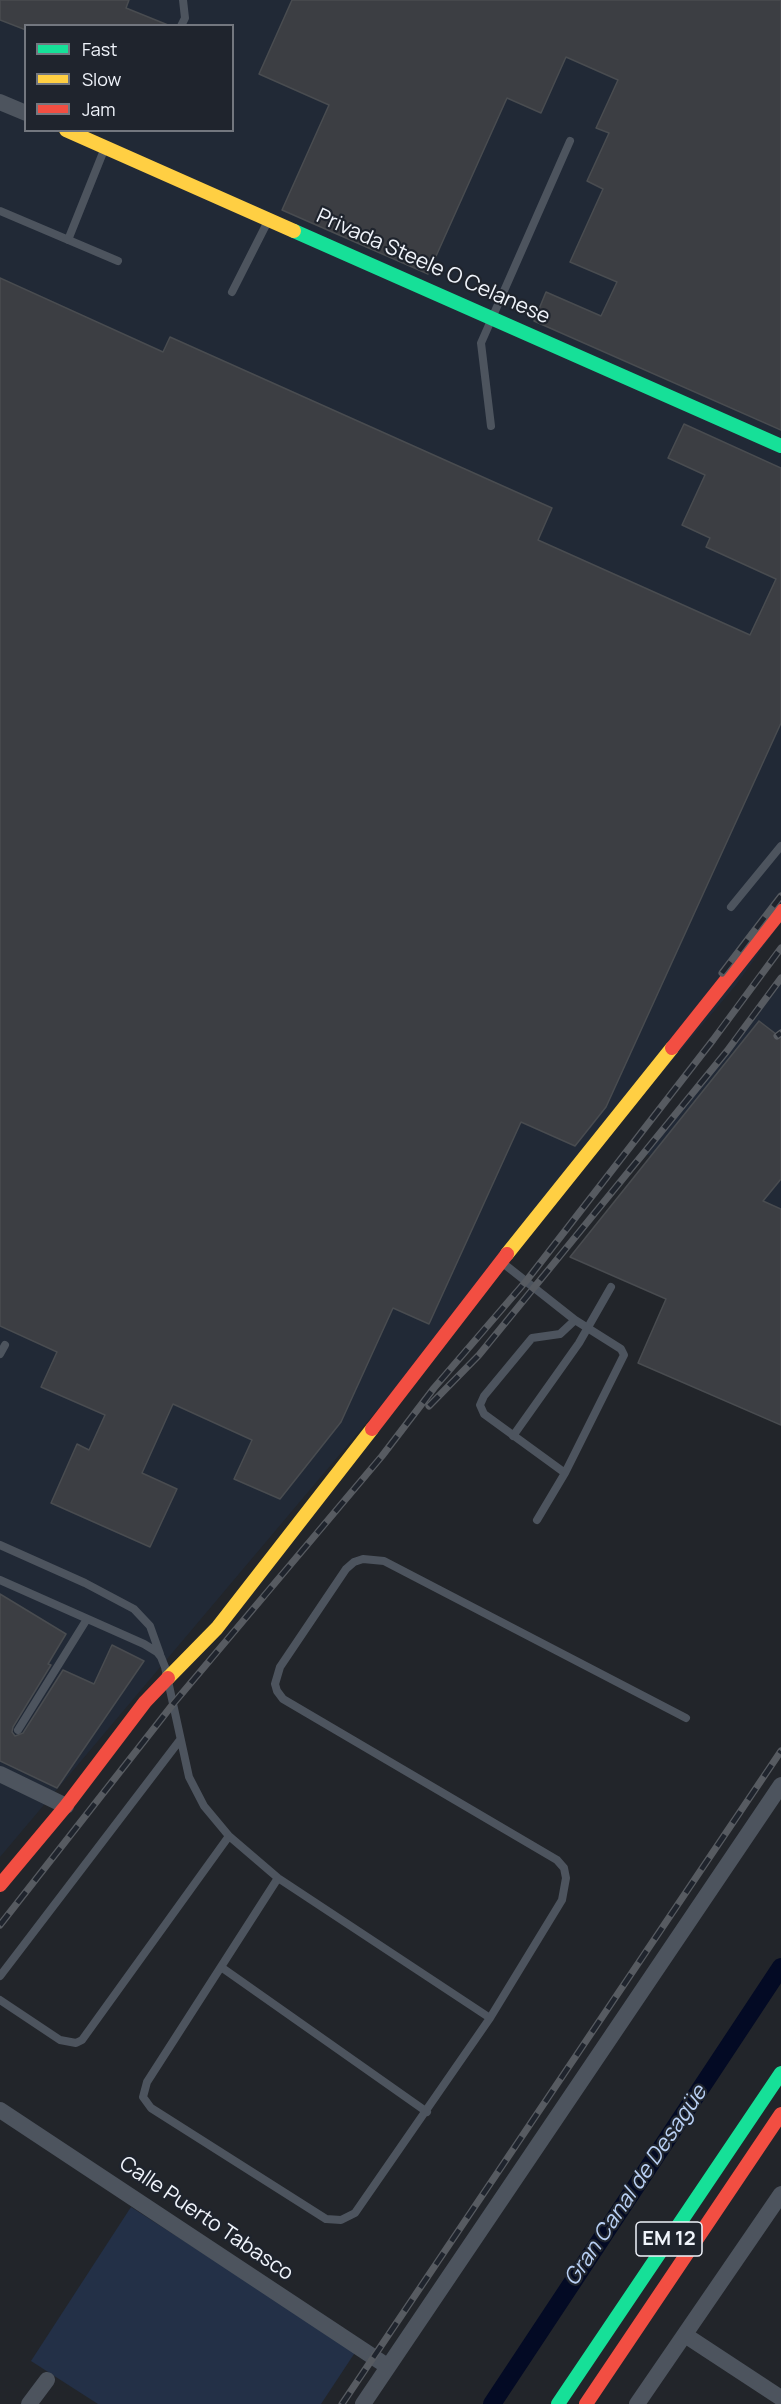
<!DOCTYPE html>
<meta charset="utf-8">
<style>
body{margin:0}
#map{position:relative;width:781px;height:2404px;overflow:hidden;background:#22252a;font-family:Manrope,sans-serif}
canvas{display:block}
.legend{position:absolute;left:24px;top:24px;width:210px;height:108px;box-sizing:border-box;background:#1f242d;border:2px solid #73777f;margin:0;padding:8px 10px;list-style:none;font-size:18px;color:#f0f4fb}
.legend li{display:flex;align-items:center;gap:12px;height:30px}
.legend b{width:30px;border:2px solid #73777f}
</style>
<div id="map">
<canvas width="781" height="2404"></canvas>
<ul class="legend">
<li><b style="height:8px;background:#16e098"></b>Fast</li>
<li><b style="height:8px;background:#ffcf43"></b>Slow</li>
<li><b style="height:8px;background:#f24e42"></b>Jam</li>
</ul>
</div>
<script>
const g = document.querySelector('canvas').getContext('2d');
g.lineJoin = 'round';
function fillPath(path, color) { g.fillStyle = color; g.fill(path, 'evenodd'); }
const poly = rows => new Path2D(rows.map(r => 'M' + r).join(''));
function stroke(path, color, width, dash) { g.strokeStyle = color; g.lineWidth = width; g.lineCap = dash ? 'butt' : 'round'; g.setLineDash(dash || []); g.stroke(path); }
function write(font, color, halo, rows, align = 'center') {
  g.font = font + ' Manrope,sans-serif'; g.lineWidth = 4.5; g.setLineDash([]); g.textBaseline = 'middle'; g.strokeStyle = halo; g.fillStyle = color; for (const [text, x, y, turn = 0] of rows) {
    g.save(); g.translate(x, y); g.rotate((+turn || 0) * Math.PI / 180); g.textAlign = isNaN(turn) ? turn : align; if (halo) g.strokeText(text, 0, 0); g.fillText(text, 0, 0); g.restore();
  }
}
const built = poly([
 [0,0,781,0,781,922,736,985,0,1857],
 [26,26,232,26,232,130,26,130],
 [781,974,781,1212,646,1154]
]);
const green = poly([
 [131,2207,356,2351,321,2404,98,2404,31,2361]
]);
const canal = poly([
 [492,2404,781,1967]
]);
const building = poly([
 [0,0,129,0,126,8,168,25,26,26,26,30,0,20,0,0],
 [292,0,781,0,781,430,534,321,546,292,601,316,617,282,570,262,603,189,587,181,609,133,596,128,618,80,566,57,541,113,507,98,428,274,282,210,329,105,259,74,292,0],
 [0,278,163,352,170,337,552,508,538,540,750,635,776,579,706,547,710,538,682,525,705,475,668,458,684,424,781,468,781,723,606,1107,575,1146,521,1122,429,1324,393,1308,341,1422,280,1499,234,1479,252,1440,173,1404,142,1473,177,1489,150,1547,51,1503,77,1444,89,1450,105,1415,41,1387,57,1352,0,1326,0,278],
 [759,1021,781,1038,781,1179,763,1201,781,1209,781,1425,638,1363,666,1299,570,1257,759,1021],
 [0,1594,66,1634,48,1664,51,1665,13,1727,12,1732,15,1736,23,1733,63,1670,94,1684,112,1645,144,1661,57,1788,0,1761,0,1594]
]);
const lane = poly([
 [181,26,185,18,183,0],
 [0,211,118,261],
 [68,240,104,150],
 [232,292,267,223],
 [491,426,481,343,570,141],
 [731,907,781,846],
 [504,1264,575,1320,621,1349,624,1355,565,1473,537,1520],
 [0,1354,5,1345],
 [513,1436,579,1343,611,1287],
 [565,1473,484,1414,480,1405,484,1396,532,1338,560,1334,575,1320],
 [0,1545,85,1583,134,1609,150,1626,160,1654],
 [0,1580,144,1644,157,1652,161,1657,165,1667,189,1777,204,1806,229,1836,278,1878,490,2018],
 [18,1730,87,1619],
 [278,1878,147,2082,143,2097,151,2108,326,2219,341,2220,355,2213,490,2018,562,1900,566,1878,564,1868,557,1860,283,1699,277,1691,275,1684,280,1667,346,1569,354,1562,363,1559,384,1561,686,1718],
 [221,1967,427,2112],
 [0,1976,180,1740],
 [0,2000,60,2040,76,2043,82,2040,229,1836]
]);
const street = poly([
 [0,102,26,113],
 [0,1774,66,1806],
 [0,2110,387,2366],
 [685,2335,781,2398],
 [29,2404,47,2380],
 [363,2404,781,1785],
 [637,2404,781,2194]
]);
const fast = poly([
 [294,231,781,446],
 [558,2404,781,2073]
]);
const slow = poly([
 [66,130,294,231],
 [507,1254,672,1048],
 [168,1678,217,1628,372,1429]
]);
const jam = poly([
 [672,1048,781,911],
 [372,1429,507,1254],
 [0,1885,66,1806,145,1702,168,1678],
 [586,2404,781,2114]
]);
const rail = poly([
 [722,973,781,896],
 [777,1036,781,1033],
 [429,1406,479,1355,727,1051,781,978],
 [0,1925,173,1704,382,1456,434,1388,527,1280,713,1040,781,948],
 [342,2404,781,1751]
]);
const shields = [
 [669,2239,66]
];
const shieldNames = [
 ["EM 12",669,2239]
];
const streetNames = [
 ["Privada Steele O Celanese",433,267,24],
 ["Calle Puerto Tabasco",206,2219,34]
];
const waterNames = [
 ["Gran Canal de Desagüe",636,2186,-56]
];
fillPath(built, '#212936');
fillPath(green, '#233047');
stroke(canal, '#030a24', 18);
fillPath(building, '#3c3e43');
stroke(building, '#494c50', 1.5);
stroke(lane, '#4d545e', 8);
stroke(street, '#4d545e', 16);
stroke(fast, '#16e098', 14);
stroke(slow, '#ffcf43', 14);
stroke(jam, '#f24e42', 14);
stroke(rail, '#575b61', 7);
stroke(rail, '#1f242d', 4.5, [14]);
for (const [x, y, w] of shields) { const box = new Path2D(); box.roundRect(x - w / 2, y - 17, w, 34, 4.5); g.fillStyle = '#1f242d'; g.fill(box); stroke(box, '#f0f4fb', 1.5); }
write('bold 20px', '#f0f4fb', null, shieldNames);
write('21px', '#f0f4fb', '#1f242d', streetNames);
write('italic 22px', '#b9d0f4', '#1f242d', waterNames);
</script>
